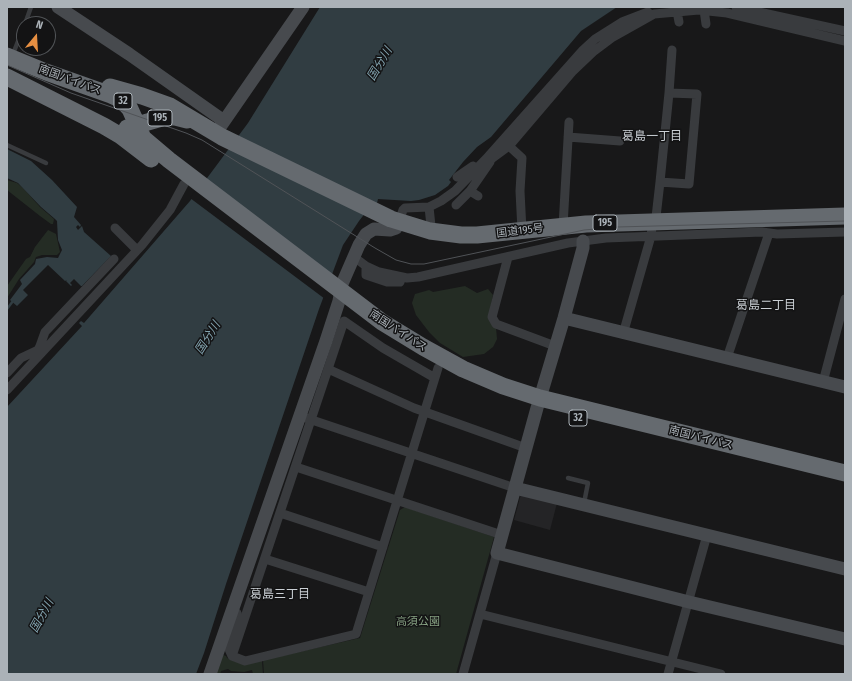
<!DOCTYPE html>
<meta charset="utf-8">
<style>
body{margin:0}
#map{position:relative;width:852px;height:681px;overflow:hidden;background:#181819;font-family:"Fira Sans Condensed",sans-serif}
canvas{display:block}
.frame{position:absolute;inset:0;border:8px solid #abb2b8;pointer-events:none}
.north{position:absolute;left:16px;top:16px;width:40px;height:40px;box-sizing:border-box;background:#131314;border:1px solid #505356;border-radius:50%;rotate:18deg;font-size:11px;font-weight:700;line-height:16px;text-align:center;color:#abb2b8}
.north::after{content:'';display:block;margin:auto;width:14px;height:18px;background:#e68f42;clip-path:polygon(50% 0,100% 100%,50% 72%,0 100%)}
</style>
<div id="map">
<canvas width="852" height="681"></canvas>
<div class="frame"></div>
<div class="north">N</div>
</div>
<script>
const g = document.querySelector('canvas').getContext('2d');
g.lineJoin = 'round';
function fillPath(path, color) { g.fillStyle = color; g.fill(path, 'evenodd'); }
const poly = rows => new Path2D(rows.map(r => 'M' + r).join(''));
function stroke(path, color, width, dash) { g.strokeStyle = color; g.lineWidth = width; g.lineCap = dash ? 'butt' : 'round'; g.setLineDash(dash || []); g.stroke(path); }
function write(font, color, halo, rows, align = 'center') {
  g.font = font + ' "Fira Sans Condensed","Noto Sans JP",sans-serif'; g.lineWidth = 3; g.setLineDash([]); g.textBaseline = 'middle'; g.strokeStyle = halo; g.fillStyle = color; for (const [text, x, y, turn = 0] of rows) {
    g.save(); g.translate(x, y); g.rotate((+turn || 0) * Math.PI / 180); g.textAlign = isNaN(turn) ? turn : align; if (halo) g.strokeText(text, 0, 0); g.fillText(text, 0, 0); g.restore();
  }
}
const built = poly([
 [521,494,557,503,550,530,514,520]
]);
const green = poly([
 [7,180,17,183,23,188,40,207,54,219,53,224,51,224,40,216,7,190],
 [48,230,56,234,60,252,57,255,42,255,36,257,34,262,19,279,7,298,7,286,26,259,30,257,35,247],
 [465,286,477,293,488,289,493,295,489,315,496,328,497,339,493,347,484,354,463,357,440,343,429,332,416,315,412,303,415,294,429,290,433,292],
 [405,507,494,537,456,674,264,674,263,660,360,638,400,510],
 [223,655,226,656,227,658,236,662,262,661,263,674,253,674,252,670,244,672,231,671,228,669,221,671,220,674,215,674]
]);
const water = poly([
 [320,7,617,7,581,31,491,137,477,147,463,162,449,180,451,182,448,186,435,195,419,200,411,201,378,199,377,203,366,212,359,221,343,245,319,309,226,584,204,653,196,674,7,674,7,407,82,326,79,323,81,321,84,323,190,201,248,123],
 [7,149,31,161,52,180,77,207,74,217,81,225,80,227,78,225,76,227,78,230,82,226,84,232,111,256,82,286,81,286,74,279,70,283,72,285,71,286,66,281,67,280,65,281,48,265,23,290,28,295,17,306,10,300,22,284,20,280,35,264,36,259,47,257,58,258,62,250,58,240,57,221,55,219,41,207,18,183,7,178]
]);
const pier = poly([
 [204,178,333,276,325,299,190,198]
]);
const stream = poly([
 [7,309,13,301]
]);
const lane = poly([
 [25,24,31,7],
 [13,54,24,26],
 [7,145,46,163],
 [568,478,588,483,584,503]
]);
const street = poly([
 [736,7,845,31],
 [704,10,706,24],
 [677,11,679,22],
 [669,93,672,50],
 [568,137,620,141],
 [509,146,572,72,593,52,613,37,654,14,699,10,727,13,845,41],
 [490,160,509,146,522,158,520,191,522,231],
 [457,177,473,166],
 [478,196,470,191,490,162],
 [456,205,470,191],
 [429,207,431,226],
 [399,222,403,210,405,208,429,207,441,201,455,191,486,159,583,50,595,39,622,22,648,12],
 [563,226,569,122],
 [115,228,137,250],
 [354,257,366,266,379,272,407,278,418,277,568,243,606,238,762,232,777,234,845,232],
 [508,257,492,317,496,324,555,346],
 [366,266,366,275,387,282,400,282,401,279],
 [623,334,651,236,652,227,656,217,660,182,669,93,697,94,689,184,660,182],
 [41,353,38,350,40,346,45,332,114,259],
 [727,358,769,233],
 [328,369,414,408,526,448],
 [7,373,21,358,38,350],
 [823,382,845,299],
 [7,390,142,245,170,210,184,184],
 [306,418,515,488],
 [296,467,502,535],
 [280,513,383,547],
 [265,559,369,592],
 [237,613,228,647,232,656,245,661,356,634,438,368],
 [480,614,721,674],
 [232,656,344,321,383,348,435,378],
 [463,674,497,553],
 [668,674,707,535]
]);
const secondary = poly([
 [58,7,129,54,224,121],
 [220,127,303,7],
 [583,241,583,248,564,318,537,408,497,553,689,602,845,639],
 [564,318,845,387],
 [515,488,845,569],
 [210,674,326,341,339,301,342,284,359,245,366,234,374,229,390,230,396,228,399,222]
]);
const highway = poly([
 [7,56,46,72,111,95,122,100,130,109,143,138,169,160,382,322,423,347,463,369,503,386,540,398,845,473],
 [7,77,104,126,121,136,151,159],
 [110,87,142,96,170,106,222,137,391,219,430,231,461,235,477,235,586,224,845,216],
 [127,128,165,117,175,117,187,120]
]);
const tram = poly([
 [7,65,71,93,186,133,202,140,375,248,396,260,411,264,424,264,584,230,617,227,845,221]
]);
const shields = [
 [123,101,18],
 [160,118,24],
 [605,223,24],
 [578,418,18]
];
const shieldNames = [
 ["32",123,101],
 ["195",160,118],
 ["195",605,223],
 ["32",578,418]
];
const streetNames = [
 ["南国バイパス",70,80,20],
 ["国道195号",520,231,-7],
 ["南国バイパス",398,331,33],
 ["南国バイパス",701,438,14]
];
const parkNames = [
 ["高須公園",418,622]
];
const waterNames = [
 ["国分川",380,64,-59],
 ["国分川",208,338,-58],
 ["国分川",42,616,-61]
];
const neighbourhoodNames = [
 ["葛島一丁目",652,137],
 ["葛島二丁目",766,306],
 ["葛島三丁目",280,595]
];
fillPath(built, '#242426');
fillPath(green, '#242c24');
fillPath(water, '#313d42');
fillPath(pier, '#181819');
stroke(stream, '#313d42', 2.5);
stroke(lane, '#393b3e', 4.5);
stroke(street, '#393b3e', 9);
stroke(secondary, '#474a4e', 13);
stroke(highway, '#656a6f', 17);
stroke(tram, '#505357', 1);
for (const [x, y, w] of shields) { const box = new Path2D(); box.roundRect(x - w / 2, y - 8, w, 16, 3); g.fillStyle = '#131314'; g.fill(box); stroke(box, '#abb2b8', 1); }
write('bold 10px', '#abb2b8', null, shieldNames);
write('11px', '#abb2b8', '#131314', streetNames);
write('11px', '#87a283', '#131314', parkNames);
write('italic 12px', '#84a5b1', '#131314', waterNames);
write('12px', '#cbd0d5', '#131314', neighbourhoodNames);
</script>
